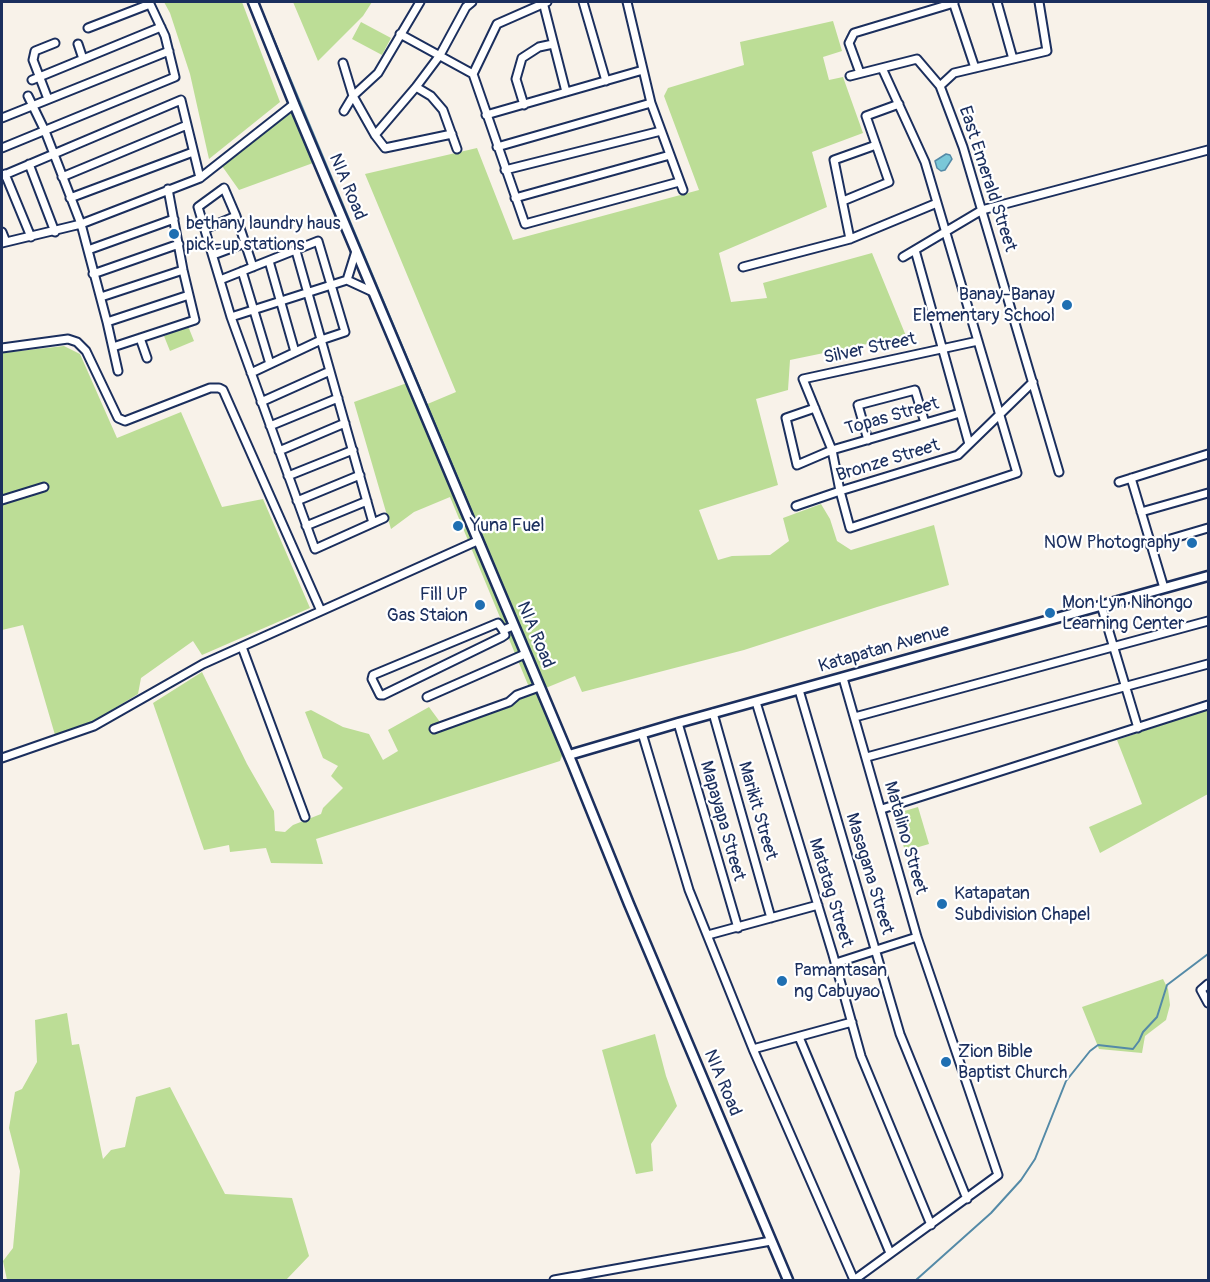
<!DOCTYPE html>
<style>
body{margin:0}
#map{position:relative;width:1210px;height:1282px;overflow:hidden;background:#f8f2e9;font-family:Pangolin,sans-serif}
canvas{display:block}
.frame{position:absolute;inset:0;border:3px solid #1b2f5e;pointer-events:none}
</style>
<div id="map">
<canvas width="1210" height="1282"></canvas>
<div class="frame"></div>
</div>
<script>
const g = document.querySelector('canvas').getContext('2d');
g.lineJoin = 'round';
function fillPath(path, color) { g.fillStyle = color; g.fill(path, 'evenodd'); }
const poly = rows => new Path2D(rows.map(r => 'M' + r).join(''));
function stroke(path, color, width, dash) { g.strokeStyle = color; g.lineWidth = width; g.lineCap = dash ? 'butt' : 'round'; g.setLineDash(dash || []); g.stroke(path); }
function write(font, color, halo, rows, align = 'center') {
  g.font = font + ' Pangolin,sans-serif'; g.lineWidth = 4.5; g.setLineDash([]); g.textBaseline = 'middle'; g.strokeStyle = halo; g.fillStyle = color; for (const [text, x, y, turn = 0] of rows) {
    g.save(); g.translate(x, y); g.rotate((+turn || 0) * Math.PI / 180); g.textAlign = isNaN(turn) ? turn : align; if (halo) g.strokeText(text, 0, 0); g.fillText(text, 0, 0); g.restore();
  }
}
const green = poly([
 [164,2,242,2,280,102,209,159,190,74,170,13],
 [293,2,372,2,363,16,318,61],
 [833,21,842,51,823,57,829,80,843,77,863,133,812,152,827,207,719,253,731,302,767,298,763,283,872,253,906,336,790,360,788,390,756,399,778,485,699,510,718,560,732,556,770,555,789,541,783,518,821,504,830,519,837,541,851,550,934,525,949,585,877,607,744,650,582,692,575,676,536,692,563,753,560,761,316,839,323,864,271,863,266,848,230,852,229,845,204,850,153,703,202,672,247,764,274,811,275,831,285,832,293,825,321,814,323,808,343,788,331,776,338,766,323,758,305,712,311,710,343,727,369,734,383,760,398,751,388,730,429,707,443,726,531,692,450,497,414,512,391,529,354,402,407,383,418,408,456,392,365,174,477,148,513,240,699,190,664,96,668,88,744,65,740,42],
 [361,22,391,38,382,55,352,39],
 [293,110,313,163,239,190,222,166],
 [188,326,194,341,170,351,164,336],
 [64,346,80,354,117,438,181,412,222,507,263,499,310,608,202,655,193,641,141,678,138,694,79,730,55,735,23,625,2,630,2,353],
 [1208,709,1208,794,1100,853,1089,827,1142,804,1117,740],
 [918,807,929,844,905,851,894,814],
 [1163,979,1168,989,1170,1005,1166,1020,1145,1036,1142,1053,1099,1049,1082,1007],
 [67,1013,72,1045,79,1044,103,1159,111,1150,125,1147,136,1097,170,1087,225,1194,292,1198,309,1256,286,1280,7,1280,3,1261,13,1248,20,1171,9,1128,15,1092,22,1089,37,1062,35,1020],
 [655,1034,666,1076,677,1106,651,1144,653,1171,636,1174,602,1050]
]);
const water = poly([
 [946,154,950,155,952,159,945,170,941,171,937,168,935,161,946,154]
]);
const stream = poly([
 [258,2,483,539],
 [916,1280,991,1213,1021,1180,1035,1159,1066,1081,1090,1051,1098,1045,1133,1049,1139,1041,1143,1032,1157,1017,1167,985,1208,954]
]);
const minor = poly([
 [543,2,566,92],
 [583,2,606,81],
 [627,2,651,103,683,190],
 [953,2,975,68],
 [997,2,1013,59],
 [88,28,150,4],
 [400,34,473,74,525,224,679,182],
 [78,44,83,59],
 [343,63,353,96,375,135,385,148,452,134],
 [882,68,925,162,1017,473,850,528,840,491,832,450,803,379,978,341],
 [860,73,849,43,854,33,954,3],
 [473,74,497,24,547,2],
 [850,76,917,59,940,86,963,147,1059,472],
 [32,80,161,27],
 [940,86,954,73,1047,51,1039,2],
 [416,87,431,96,443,110,457,149],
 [28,96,45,131,81,224,107,322,118,371],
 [48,99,33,60,35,51,55,43],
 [524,105,516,79,522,58,539,47,553,44],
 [344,111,353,96,378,73,420,2],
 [486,115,643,70],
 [2,118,169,51],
 [375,135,416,87,440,55,466,7,472,2],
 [497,147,651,103],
 [2,148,175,77,165,36,149,2],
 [29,164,55,232],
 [505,170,661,131],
 [5,174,31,237],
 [2,176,181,100,200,178],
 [62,177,187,125],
 [70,198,193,152],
 [515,198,670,155],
 [843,201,889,182,866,116,899,104],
 [205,229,236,216],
 [2,232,6,242],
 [850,239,834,160,876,145],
 [2,243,81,224,200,178,294,104],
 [88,250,174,219],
 [915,250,969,444],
 [296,251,373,523],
 [356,251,347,280,373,292],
 [213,255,245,243],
 [903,257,982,210,1208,150],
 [269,261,295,352],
 [253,267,236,216,224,188,198,207,231,317,315,549,384,518],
 [743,267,850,239,937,203],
 [242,271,270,364],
 [93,274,179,244],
 [220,280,318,241,345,332,321,340,251,373],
 [101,297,183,270],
 [231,317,347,280],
 [107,322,189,295],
 [140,338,147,358],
 [113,347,195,320,183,270,168,189],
 [2,348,68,339,77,342,86,351,118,418,125,421,210,388,219,388,223,390,321,611],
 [261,402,330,371],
 [815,408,786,418,797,465,832,450,960,413],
 [270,426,338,398],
 [868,440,858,405,915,390,925,423],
 [279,451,345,423],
 [288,476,353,450],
 [1131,478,1164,588],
 [1119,482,1208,454],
 [2,500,44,487],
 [297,501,360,475],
 [796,506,840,491,958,455,1033,382],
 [1141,512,1208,493],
 [306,526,367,501],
 [1150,545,1208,528],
 [1101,605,1138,728],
 [503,630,498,623,373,675,372,679,380,695,383,695,502,637,505,635,503,630,513,626],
 [242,647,305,817],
 [799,690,900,1034,967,1199],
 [427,697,525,654],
 [756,702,833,955,861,1056,931,1225],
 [713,713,771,918],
 [855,717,1208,621],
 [678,723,738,928],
 [434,729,509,702,517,695,539,687],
 [642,733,689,890,753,1049,854,1280,998,1175,917,937,843,678],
 [867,757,1208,664],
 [2,758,94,726,203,664,477,541],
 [882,809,1208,705],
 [708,935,818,905],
 [836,963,917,937],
 [1208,984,1201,990,1208,1003],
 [799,1037,890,1253],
 [753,1049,852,1022],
 [554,1280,771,1241]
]);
const tertiary = poly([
 [253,2,294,104,572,763,629,904,788,1280],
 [569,755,678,723,1208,576]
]);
const markers = [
 [174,234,6,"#1f6fb2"],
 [1067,305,6,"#1f6fb2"],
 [458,526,6,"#1f6fb2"],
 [1192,543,6,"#1f6fb2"],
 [480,605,6,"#1f6fb2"],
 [1050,613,6,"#1f6fb2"],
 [942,904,6,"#1f6fb2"],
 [782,981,6,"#1f6fb2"],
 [946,1062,6,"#1f6fb2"]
];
const streetNames = [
 ["East Emerald Street",987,179,72],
 ["NIA Road",347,187,67],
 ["Silver Street",870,349,-12],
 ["Topas Street",892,417,-16],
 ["Bronze Street",888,461,-17],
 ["NIA Road",535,635,67],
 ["Katapatan Avenue",884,649,-16],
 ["Marikit Street",757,811,74],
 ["Mapayapa Street",722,821,74],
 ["Matalino Street",905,838,74],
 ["Masagana Street",869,874,73],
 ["Matatag Street",830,893,73],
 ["NIA Road",722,1083,67]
];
const poiNames = [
 ["bethany laundry haus",186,224],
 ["pick-up stations",186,245],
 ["Banay-Banay",1055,295,"right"],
 ["Elementary School",1055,316,"right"],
 ["Yuna Fuel",470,526],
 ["NOW Photography",1180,543,"right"],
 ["Fill UP",468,595,"right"],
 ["Gas Staion",468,616,"right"],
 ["Mon Lyn Nihongo",1062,603],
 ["Learning Center",1062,624],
 ["Katapatan",954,894],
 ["Subdivision Chapel",954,915],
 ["Pamantasan",794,971],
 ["ng Cabuyao",794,992],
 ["Zion Bible",958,1052],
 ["Baptist Church",958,1073]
];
fillPath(green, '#bcdd96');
fillPath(water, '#7ac7d8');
stroke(water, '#548aa7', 1.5);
stroke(stream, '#548aa7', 2);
stroke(minor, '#1b2f5e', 11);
stroke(tertiary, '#1b2f5e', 13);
stroke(minor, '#fff', 7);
stroke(tertiary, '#fff', 8);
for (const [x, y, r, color] of markers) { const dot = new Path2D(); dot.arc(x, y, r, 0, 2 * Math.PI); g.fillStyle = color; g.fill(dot); stroke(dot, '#fff', 2); }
write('18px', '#1b2f5e', '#fff', streetNames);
write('18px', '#1b2f5e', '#fff', poiNames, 'left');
</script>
